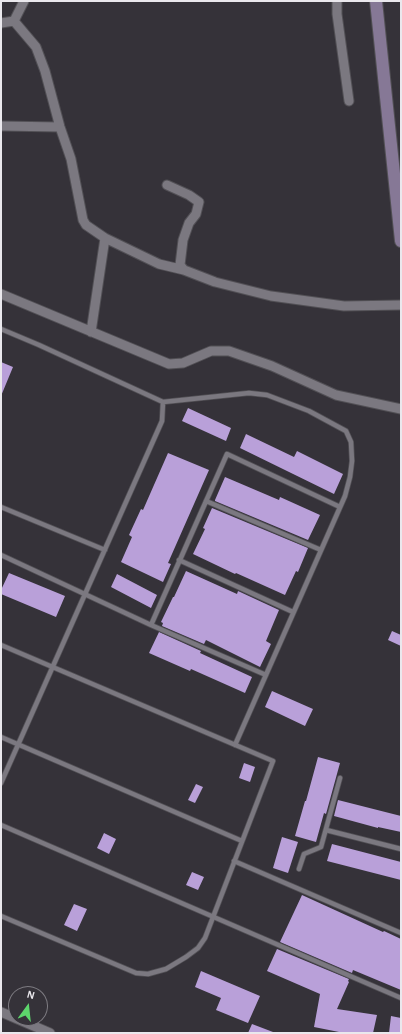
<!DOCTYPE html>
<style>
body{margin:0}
#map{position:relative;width:402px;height:1034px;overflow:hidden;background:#353239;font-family:"Alegreya Sans",sans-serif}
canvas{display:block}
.frame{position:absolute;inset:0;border:2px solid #eae8ed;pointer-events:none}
.north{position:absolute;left:8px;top:986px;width:40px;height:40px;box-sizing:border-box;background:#353239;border:1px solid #7d7b81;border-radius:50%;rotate:15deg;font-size:11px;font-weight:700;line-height:16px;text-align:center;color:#eae8ed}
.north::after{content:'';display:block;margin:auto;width:14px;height:18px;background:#5dd56c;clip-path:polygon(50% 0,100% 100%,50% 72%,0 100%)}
</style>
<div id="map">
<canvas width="402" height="1034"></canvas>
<div class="frame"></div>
<div class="north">N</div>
</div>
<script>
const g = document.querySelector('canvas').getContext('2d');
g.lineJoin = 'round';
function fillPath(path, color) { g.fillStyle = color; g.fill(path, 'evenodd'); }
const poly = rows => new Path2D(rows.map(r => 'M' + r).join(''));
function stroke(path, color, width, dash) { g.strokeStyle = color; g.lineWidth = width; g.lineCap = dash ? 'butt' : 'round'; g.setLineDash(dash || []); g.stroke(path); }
const building = poly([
 [1,362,13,367,1,396],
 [188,408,231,428,226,441,182,421],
 [246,434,294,457,297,451,343,474,334,494,240,448],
 [168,453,209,470,168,563,171,564,163,582,121,562,132,537,129,535,141,509,143,510],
 [225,477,279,500,280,497,320,515,308,540,215,501,215,500],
 [212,508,308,548,298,572,296,571,285,595,236,573,235,574,193,554,205,529,203,528],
 [186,571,237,594,238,591,279,610,266,641,271,644,260,667,206,640,204,644,162,626,163,623,161,622,173,597,174,597],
 [9,573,65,596,56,617,1,594,1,590],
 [117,574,157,595,151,608,111,587],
 [392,631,401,635,401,646,388,640],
 [159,632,201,651,200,653,252,677,245,693,191,669,190,671,149,653],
 [272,691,313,709,305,726,265,707],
 [318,757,340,763,326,814,324,813,316,842,295,836,305,801,306,801],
 [244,763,255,767,250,782,239,778],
 [196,784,203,787,195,803,188,800],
 [338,800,401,816,401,832,378,827,378,828,334,816],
 [104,833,116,839,109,854,97,848],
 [282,837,298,842,288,873,273,868],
 [332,844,401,862,401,880,327,861],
 [192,872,204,877,198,890,186,885],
 [302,895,383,932,384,931,401,939,401,990,353,970,352,973,280,942],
 [74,904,87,909,77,931,64,925],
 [277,949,349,979,348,981,349,982,337,1009,377,1015,373,1033,344,1033,314,1027,320,994,267,971],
 [201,971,260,996,248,1023,216,1010,221,998,195,987],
 [391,1016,401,1018,401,1033,389,1033],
 [252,1024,273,1032,273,1033,248,1033]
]);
const lane = poly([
 [1,329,39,345,163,402,249,393,267,395,309,411,346,431,351,442,352,461,350,477,345,496,235,745],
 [206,501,321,550],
 [1,507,105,550],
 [1,555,151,625,266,675],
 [179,560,293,612],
 [151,625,227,454,340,507],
 [1,645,273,761,205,938,198,948,186,957,166,969,148,974,136,973,1,916],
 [1,737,242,841],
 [1,783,162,421,163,402],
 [1,825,401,998],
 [326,830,401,849],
 [234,861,401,933],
 [299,869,304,854,321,847,340,778]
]);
const street = poly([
 [337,1,337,14,349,101],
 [14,21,36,47,45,71,60,127,71,159,83,220,86,225,105,238,91,332],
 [1,23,14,21,24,1],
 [1,126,60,127],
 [167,185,189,195,199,202,196,214,189,223,183,240,180,265,184,270,215,282,271,296,344,306,401,305],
 [105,238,159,264,184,270],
 [1,294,169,364,183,363,211,351,229,351,272,366,336,395,401,409],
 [1,1012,50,1033]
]);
const secondary = poly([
 [376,1,401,241]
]);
fillPath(building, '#b9a0d9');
stroke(lane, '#525055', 6);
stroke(street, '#525055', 11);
stroke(secondary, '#525055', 14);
stroke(lane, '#7b7880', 4.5);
stroke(street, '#7b7880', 9);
stroke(secondary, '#867896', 12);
</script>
